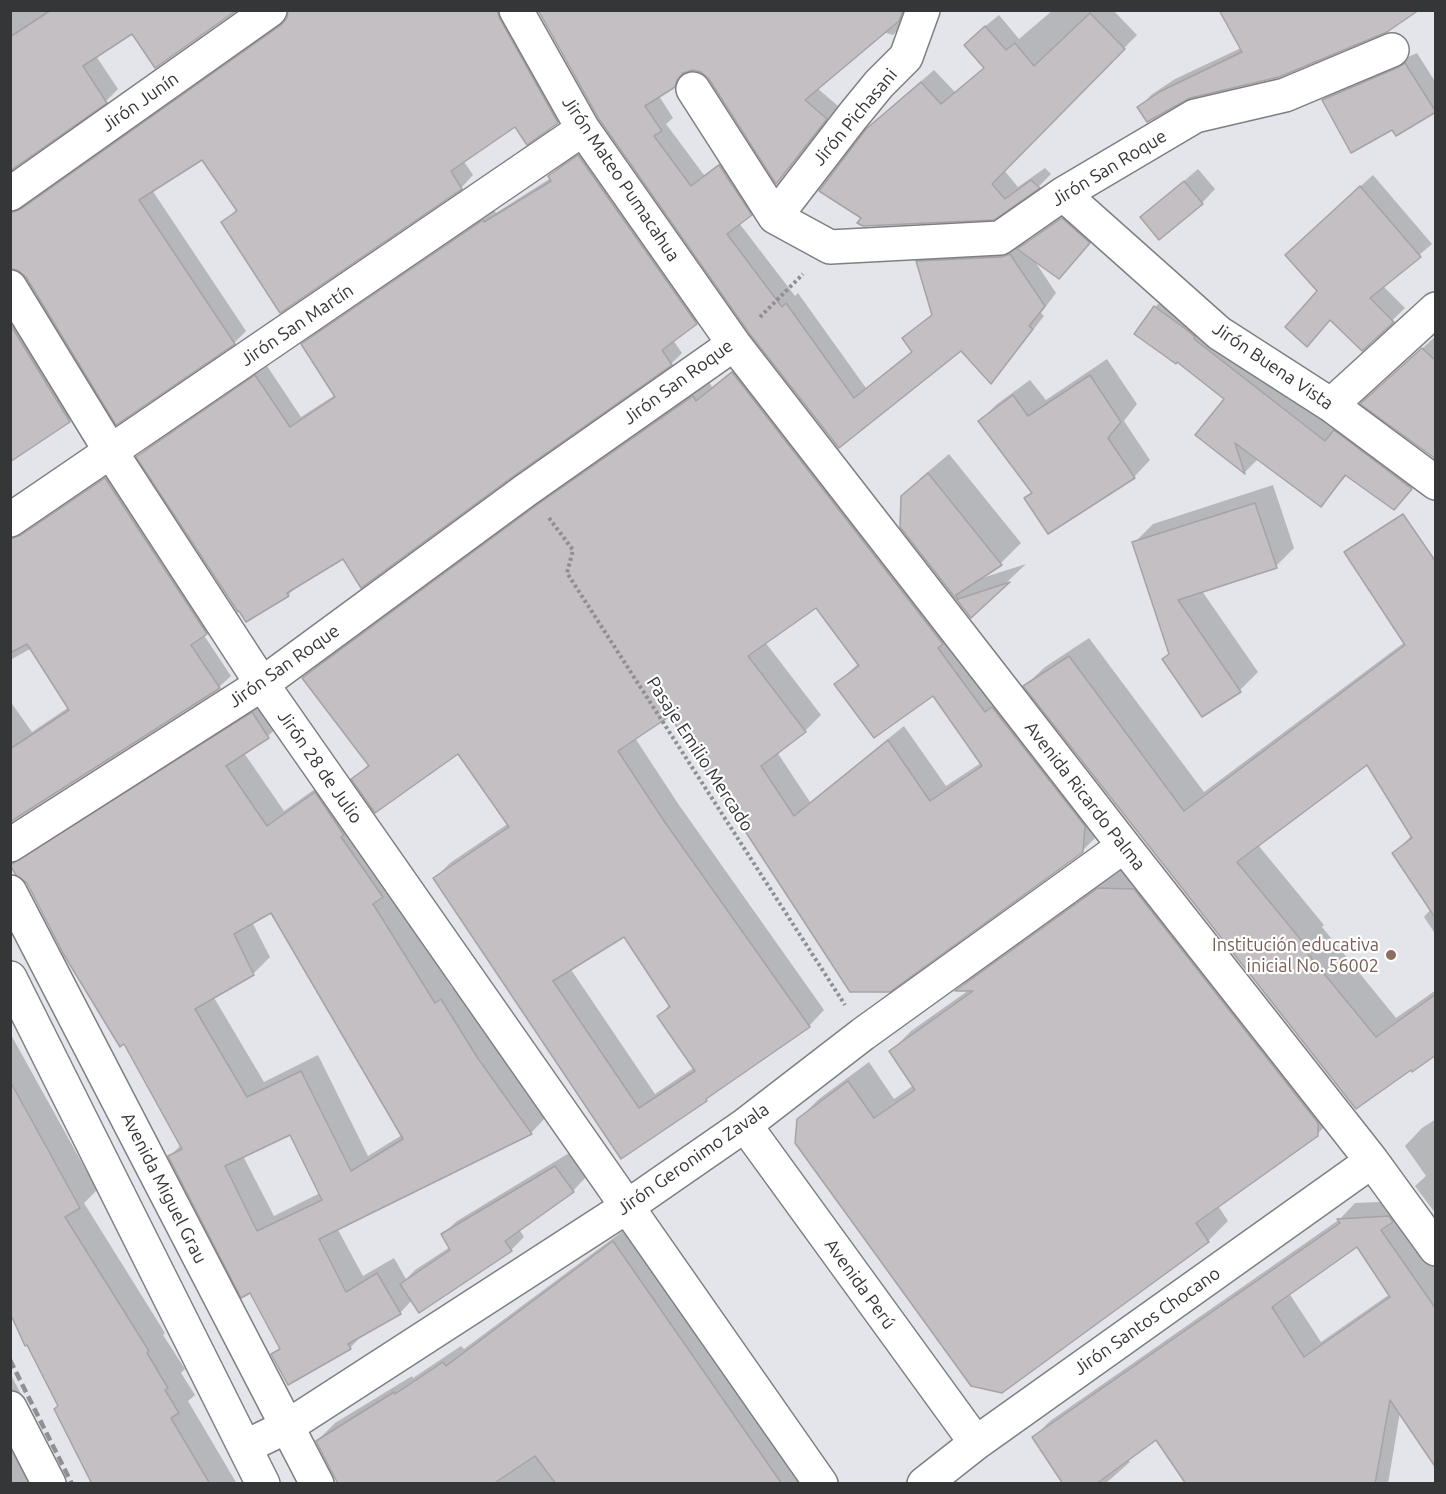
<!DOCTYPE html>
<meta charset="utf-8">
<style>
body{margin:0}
#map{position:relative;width:1446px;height:1494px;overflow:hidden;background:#e4e5ea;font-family:Ubuntu,sans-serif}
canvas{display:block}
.frame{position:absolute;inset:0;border:12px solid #353638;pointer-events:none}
</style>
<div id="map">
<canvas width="1446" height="1494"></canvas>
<div class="frame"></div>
</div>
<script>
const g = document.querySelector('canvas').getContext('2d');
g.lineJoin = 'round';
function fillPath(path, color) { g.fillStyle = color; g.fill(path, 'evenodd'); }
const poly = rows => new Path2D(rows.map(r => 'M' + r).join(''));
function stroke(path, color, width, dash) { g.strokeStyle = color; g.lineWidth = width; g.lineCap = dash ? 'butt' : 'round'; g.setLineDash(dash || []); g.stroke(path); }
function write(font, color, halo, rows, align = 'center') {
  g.font = font + ' Ubuntu,sans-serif'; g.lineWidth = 4.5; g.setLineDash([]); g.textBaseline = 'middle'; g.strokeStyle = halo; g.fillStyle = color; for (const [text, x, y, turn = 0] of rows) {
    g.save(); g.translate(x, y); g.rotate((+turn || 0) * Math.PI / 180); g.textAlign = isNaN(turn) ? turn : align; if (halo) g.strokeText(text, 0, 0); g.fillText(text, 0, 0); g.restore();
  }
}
const shadow = poly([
 [10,10,234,10,133,32,96,56,118,89,106,101,10,169],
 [290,10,513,10,569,110,557,122,515,125,463,160,473,175,461,188,281,311,223,222,237,209,203,158,152,190,246,331,234,343,27,276,19,269,10,267,10,196,24,201,35,198,289,18],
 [540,10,910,10,905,23,893,35,883,32,817,88,838,106,788,170,777,182,710,78,703,71,693,69,687,70,674,86,659,96,673,118,666,124,704,175,732,154,763,202,739,223,795,296,798,293,866,388,913,350,904,339,933,313,918,262,930,250,1014,245,1023,242,1024,244,1074,208,1100,231,1070,266,1034,260,1056,293,1041,313,1044,316,1002,370,991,382,962,349,839,446],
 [1053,10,1113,10,1137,35,1004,170,1018,187,1045,168,1051,174,1039,186,993,218,863,218,881,116,934,70,955,92,985,67,978,32,999,15,1019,39],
 [1400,10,1139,108,1151,95,1175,79,1241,48],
 [1417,53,1436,83,1436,110,1397,134,1393,128,1324,100,1335,89],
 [590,145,707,312,673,340,682,353,671,364,344,556,299,584,288,595,138,457,149,446,267,366,301,417,335,395,303,344,314,334,494,210,496,213,551,178,550,176,561,165],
 [1198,169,1215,189,1202,203,1142,217],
 [1373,175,1432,244,1383,286,1405,308,1363,349,1331,319,1319,332,1319,291,1299,242],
 [10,292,81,408,69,420,19,454,10,455],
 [1171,292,1426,473,1398,503,1347,475,1321,505,1259,458,1245,472,1197,435,1226,398,1177,360,1136,333,1155,307],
 [1436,336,1436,457,1374,392],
 [748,358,1098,835,1082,851,889,990,670,714,635,738,679,805,824,1010,809,1026,716,1091,706,1100,622,1157,435,878,450,863,509,823,459,752,353,779,369,764,304,678,320,662,554,490,709,382,712,387],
 [817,606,859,663,836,684,933,694,981,763,946,786,904,726,810,802,777,752,805,731,821,715,765,642],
 [624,935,670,1004,659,1016,695,1067,655,1094,570,968],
 [1107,359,1137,404,1124,421,1150,460,1134,477,1026,498,1033,491,980,421,997,404,1030,380,1046,400],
 [949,454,1021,543,1001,563,979,579,1026,564,971,616,901,526,902,496,923,476],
 [117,467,217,621,203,634,231,676,219,687,10,821,10,701,32,732,69,707,32,648,10,660,10,535,23,527,34,524],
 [1273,485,1294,548,1276,566,1202,591,1258,672,1240,690,1202,715,1171,653,1134,543,1153,524],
 [1435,582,1436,935,1424,917,1431,909,1394,853,1412,835,1367,763,1258,845,1324,925,1322,927,1396,1018,1436,990,1436,1052,1356,1107,1025,686,1045,667,1089,638,1204,792,1405,642],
 [269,697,285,720,268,736,244,753,284,811,332,777,390,889,452,988,458,984,547,1116,531,1133,337,1228,363,1276,394,1258,406,1279,415,1270,450,1247,443,1234,457,1221,569,1153,586,1177,573,1191,519,1229,524,1237,511,1250,412,1300,400,1313,364,1333,350,1348,273,1355,281,1347,251,1291,170,1156,181,1145,24,860,40,844],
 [272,911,402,1135,368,1156,318,1055,264,1082,213,996,253,974,270,957,252,922],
 [291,1133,320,1193,274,1216,243,1156],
 [1120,868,1154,869,1338,1114,1317,1134,1218,1206,1228,1221,1208,1241,798,1120,819,1099,869,1062,894,1099,914,1085,891,1051,911,1031,969,990,958,990,977,971],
 [10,1033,97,1190,84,1203,165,1333,163,1335,185,1369,181,1373,195,1395,188,1401,237,1484,100,1484,10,1311],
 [1436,1119,1436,1214,1415,1186,1426,1176,1405,1146,1422,1128],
 [1405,1201,1397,1215,1436,1270,1436,1465,1400,1412,1388,1484,1188,1484,1156,1438,1127,1459,1130,1462,1105,1484,1064,1484,1034,1437,1050,1421,1340,1219,1355,1203],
 [1357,1245,1390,1294,1321,1342,1289,1293],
 [631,1225,812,1484,340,1484,317,1441,335,1423,412,1376,413,1378,461,1346,464,1349],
 [10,1373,68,1484,10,1484]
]);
const building = poly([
 [51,10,237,10,155,68,132,34,83,66,107,103,10,171,10,37,51,10],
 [288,10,497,10,500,19,558,123,527,145,515,127,451,171,462,189,280,313,221,222,237,211,202,160,139,200,235,344,116,425,26,277,19,271,10,268,10,213,21,209,281,25,287,18,288,10],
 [538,10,903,10,899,21,805,100,827,119,776,184,709,79,701,72,693,70,683,73,677,80,675,87,645,106,662,131,654,136,691,186,719,165,752,215,727,234,782,307,786,303,854,398,912,352,902,338,932,315,916,261,1001,257,1010,254,1045,306,1029,326,1033,329,991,384,961,351,839,448,749,333,599,119,538,10],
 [1219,10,1419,10,1387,32,1279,77,1190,98,1147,122,1137,107,1161,91,1242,52,1219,10],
 [1090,13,1125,49,992,184,1005,199,1031,180,1040,188,994,220,863,226,857,223,861,218,819,191,866,129,921,82,941,104,984,68,964,45,985,26,1006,50,1015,43,1034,66,1090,13],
 [1405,63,1436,112,1396,136,1392,130,1351,153,1322,100,1399,67,1405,63],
 [578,155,697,324,662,350,672,365,515,475,361,588,343,559,287,593,289,596,246,622,239,611,238,612,136,457,255,375,290,427,335,397,301,344,483,220,484,222,551,181,548,176,578,155],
 [1184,181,1203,204,1159,240,1140,217,1184,181],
 [1360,186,1421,257,1370,298,1394,322,1362,351,1330,320,1307,347,1285,327,1317,291,1285,255,1360,186],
 [1062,218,1090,243,1059,279,1017,249,1062,218],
 [1154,306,1187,330,1195,337,1194,339,1325,441,1334,430,1412,489,1394,510,1345,475,1321,507,1235,443,1245,474,1195,435,1224,399,1177,362,1176,364,1134,334,1154,306],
 [10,324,70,422,10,462,10,324],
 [1422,348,1436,361,1436,459,1360,404,1422,348],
 [732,372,943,644,938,648,985,712,992,707,1085,826,1083,852,890,992,850,992,670,716,618,751,664,821,810,1027,706,1099,707,1101,621,1159,433,878,509,827,458,754,375,813,351,779,369,766,302,678,537,505,693,396,696,401,732,372],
 [816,608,859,666,834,684,874,738,933,696,982,766,930,801,888,740,794,816,761,766,806,732,748,656,816,608],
 [624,937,670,1007,657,1016,695,1071,639,1108,553,981,624,937],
 [1090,375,1121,422,1108,438,1135,478,1048,534,1024,498,1032,493,978,421,1013,395,1028,416,1090,375],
 [928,473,1002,565,956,595,958,599,1010,582,971,618,900,527,901,496,928,473],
 [105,478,207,634,191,645,220,688,10,822,10,749,69,710,27,644,10,653,10,539,21,535,105,478],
 [1255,503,1277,568,1178,600,1241,692,1202,717,1162,659,1169,654,1132,542,1255,503],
 [1403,514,1436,562,1436,919,1392,853,1412,838,1367,765,1237,862,1306,946,1303,948,1376,1037,1436,994,1436,1055,1412,1072,1411,1070,1356,1109,1023,686,1069,656,1184,811,1405,645,1344,552,1403,514],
 [252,712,269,738,226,766,267,826,315,792,344,835,341,837,383,897,373,904,435,1003,441,999,477,1057,532,1134,319,1239,346,1292,377,1273,401,1314,348,1344,351,1349,288,1385,271,1354,280,1349,250,1293,241,1298,168,1156,182,1149,124,1044,120,1047,64,955,27,883,16,875,10,865,252,712],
 [271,913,403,1139,351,1171,301,1071,247,1097,195,1009,254,975,234,934,271,913],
 [290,1135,322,1200,257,1231,225,1166,290,1135],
 [1098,888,1134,889,1318,1123,1318,1136,1196,1223,1209,1242,1002,1393,971,1386,795,1143,797,1119,848,1081,874,1118,915,1090,889,1051,973,991,955,991,1098,888],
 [10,1081,80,1208,65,1217,149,1351,147,1353,168,1388,165,1390,179,1413,171,1418,210,1484,92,1484,54,1409,58,1406,27,1345,25,1346,10,1313,10,1081],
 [555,1166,574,1192,505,1241,512,1251,419,1313,400,1284,450,1250,441,1234,555,1166],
 [1389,1216,1393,1222,1381,1230,1436,1309,1436,1468,1390,1400,1375,1484,1186,1484,1156,1440,1096,1484,1063,1484,1032,1437,1340,1223,1337,1219,1389,1216],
 [1357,1247,1390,1297,1304,1357,1272,1307,1357,1247],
 [613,1241,782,1484,556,1484,535,1456,493,1484,338,1484,316,1441,394,1392,395,1394,443,1362,446,1366,613,1241]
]);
const path = poly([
 [760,317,803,274],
 [549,518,573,550,567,573,845,1005]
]);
const street = poly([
 [516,10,583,129,734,344,1124,846,1372,1161,1436,1249],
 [693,89,775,217,830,247,1000,238,1063,194,1195,116,1285,95,1392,50],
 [10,194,270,10],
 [1063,194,1219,333,1331,405,1436,483],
 [775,217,852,117,879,84,906,57,923,10],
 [10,287,111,452,262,684,821,1484],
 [1331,405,1436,309],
 [10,520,583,129],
 [10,845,262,684,526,490,734,344],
 [10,892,317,1484],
 [10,978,263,1484],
 [745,1125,976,1443],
 [10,1408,49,1484],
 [245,1447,288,1426,628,1206,745,1125,863,1034,1124,846],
 [924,1484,976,1443,1372,1161]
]);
const rail = poly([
 [10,1360,72,1484]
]);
const markers = [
 [1391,955,6,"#8d6e63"]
];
const streetNames = [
 ["Jirón Junín",140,102,-35],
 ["Jirón Pichasani",855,117,-50],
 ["Jirón San Roque",1109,168,-31],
 ["Jirón Mateo Pumacahua",621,179,56],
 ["Jirón San Martín",297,325,-34],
 ["Jirón Buena Vista",1273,366,34],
 ["Jirón San Roque",678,382,-36],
 ["Jirón San Roque",284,666,-35],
 ["Pasaje Emilio Mercado",700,754,57],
 ["Jirón 28 de Julio",320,767,55],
 ["Avenida Ricardo Palma",1085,796,52],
 ["Jirón Geronimo Zavala",693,1159,-35],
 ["Avenida Miguel Grau",164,1188,63],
 ["Avenida Perú",860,1284,54],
 ["Jirón Santos Chocano",1147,1321,-35]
];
const educationNames = [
 ["Institución educativa",1379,945],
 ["inicial No. 56002",1379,966]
];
fillPath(shadow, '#0003');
fillPath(building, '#c4bfc2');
stroke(building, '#a7a2a5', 1.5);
stroke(street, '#7d7f83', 36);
stroke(path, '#8e8f92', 4, [3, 3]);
stroke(street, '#fff', 33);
stroke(rail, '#8f9094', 4.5, [9, 4.5]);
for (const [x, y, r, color] of markers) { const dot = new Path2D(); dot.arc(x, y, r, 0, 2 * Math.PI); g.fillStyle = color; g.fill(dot); stroke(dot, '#fff', 2); }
write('18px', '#353638', '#fff', streetNames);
write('18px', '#785e54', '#fff', educationNames, 'right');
</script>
